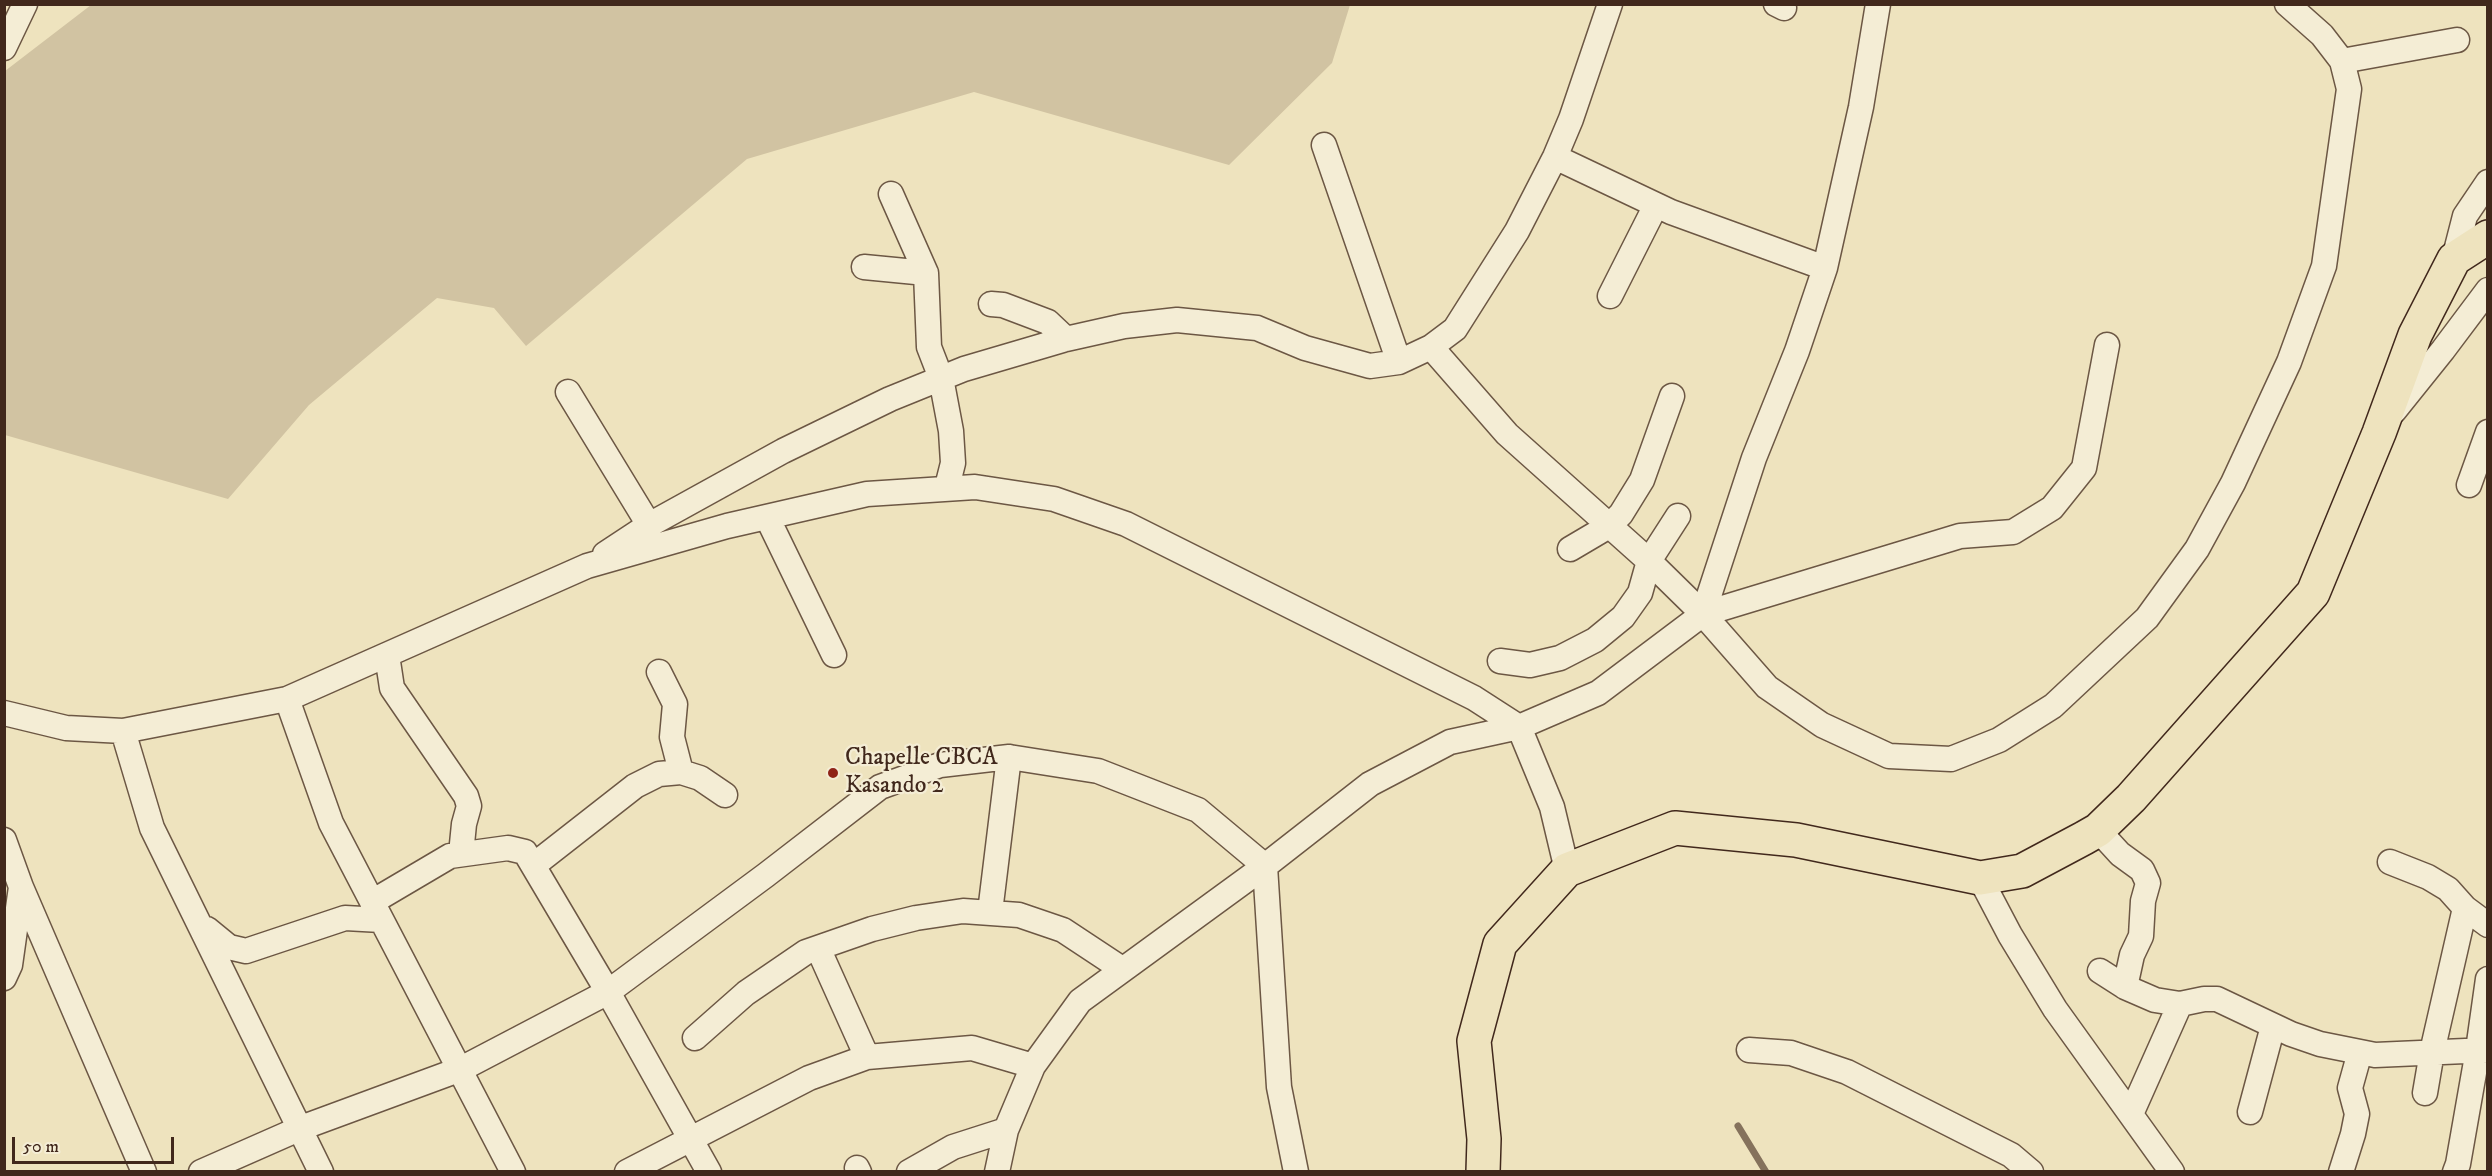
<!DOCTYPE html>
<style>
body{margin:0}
#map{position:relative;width:2492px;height:1176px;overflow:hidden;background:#eee3be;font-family:"IM FELL DW Pica",serif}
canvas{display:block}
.frame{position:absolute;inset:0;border:6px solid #41281c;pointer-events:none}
.scale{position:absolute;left:12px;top:1137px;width:162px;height:27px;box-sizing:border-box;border:3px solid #41281c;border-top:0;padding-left:8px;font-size:18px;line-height:21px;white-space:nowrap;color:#41281c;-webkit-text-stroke:4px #f4edd5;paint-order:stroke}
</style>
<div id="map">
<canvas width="2492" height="1176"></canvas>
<div class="frame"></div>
<div class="scale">50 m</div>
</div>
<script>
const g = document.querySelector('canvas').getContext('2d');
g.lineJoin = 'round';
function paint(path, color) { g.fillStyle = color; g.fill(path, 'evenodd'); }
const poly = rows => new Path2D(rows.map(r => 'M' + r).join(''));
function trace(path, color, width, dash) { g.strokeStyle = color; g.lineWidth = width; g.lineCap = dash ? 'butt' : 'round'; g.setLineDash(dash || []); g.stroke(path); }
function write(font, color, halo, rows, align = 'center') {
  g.font = font + ' "IM FELL DW Pica",serif'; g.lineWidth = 4.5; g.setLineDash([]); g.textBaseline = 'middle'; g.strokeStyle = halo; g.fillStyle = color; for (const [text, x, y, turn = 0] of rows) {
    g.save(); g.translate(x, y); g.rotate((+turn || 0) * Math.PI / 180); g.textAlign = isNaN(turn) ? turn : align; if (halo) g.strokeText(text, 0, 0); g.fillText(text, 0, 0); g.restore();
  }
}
const green = poly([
 [91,5,91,4,1350,5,1332,63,1229,165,974,92,747,159,526,346,494,308,437,298,309,405,228,499,5,435,5,71]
]);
const stream = poly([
 [1738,1126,1766,1172]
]);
const minor = poly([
 [1776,4,1784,8],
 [4,48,25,4],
 [2342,61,2457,40],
 [1324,145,1399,362],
 [1555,157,1671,212,1825,268],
 [891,194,926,273,929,347,941,378,951,431,953,463,947,487],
 [2454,259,2465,216,2488,182],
 [864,267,926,273],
 [1610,296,1656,205],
 [991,304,1003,305,1048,322,1066,339],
 [1431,347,1507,434,1649,561,1703,614,1767,687,1822,725,1889,756,1951,759,1999,740,2053,706,2147,618,2197,549,2233,483,2289,362,2324,266,2349,89,2342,61,2322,35,2287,4],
 [568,392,649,525],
 [2394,411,2443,350,2488,290],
 [2469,485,2488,432],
 [767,517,834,655],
 [1570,549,1609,526,1621,514,1642,480,1672,396],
 [605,554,649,525,783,451,890,399,964,369,1066,339,1124,326,1177,320,1257,328,1305,348,1370,366,1399,362,1431,347,1455,329,1517,231,1555,157,1571,119,1610,4],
 [1703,614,1754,458,1797,351,1825,268,1861,107,1878,4],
 [387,655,392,688,466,796,469,806,464,824,461,854],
 [1500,661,1530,665,1560,658,1595,640,1623,617,1640,593,1649,561,1678,516],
 [659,672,675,704,672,737,681,772],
 [287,699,331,823,513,1172],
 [4,713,66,728,123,731,287,699,587,566,727,526,867,494,975,487,1054,499,1126,524,1474,698,1519,727,1552,807,1567,870],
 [123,731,152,828,321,1172],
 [2098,830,2120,854,2142,870,2148,883,2143,901,2141,936,2132,955,2125,987],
 [4,840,21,887,144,1172],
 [2390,862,2428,877,2448,889,2465,908,2488,925],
 [534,865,635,786,659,774,681,772,700,778,725,795],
 [1980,878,2010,935,2055,1009,2172,1172],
 [372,902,450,856,508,848,525,852,608,992,709,1172],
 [990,912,1009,757],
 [207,929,229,947,246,951,345,918,381,920],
 [818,948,867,1057],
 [2100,971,2125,987,2155,1000,2180,1004,2204,999,2217,999,2291,1034,2320,1044,2375,1055,2488,1050],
 [4,978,10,965,21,887],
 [695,1038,746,993,806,952,872,929,916,918,963,911,1019,915,1063,930,1122,969],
 [1749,1050,1791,1053,1847,1072,2011,1155,2031,1172],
 [2425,1093,2432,1052,2465,908],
 [2250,1112,2273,1026],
 [2131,1114,2180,1004],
 [857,1168,859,1172],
 [201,1172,301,1128,461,1069,608,992,766,875,880,787,940,765,1009,757,1098,771,1198,810,1265,866,1279,1087,1296,1172],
 [627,1172,809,1078,867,1057,972,1048,1033,1066],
 [909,1172,953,1147,1006,1130],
 [997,1172,1006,1130,1033,1066,1080,1001,1265,866,1370,784,1450,742,1519,727,1598,693,1703,614,1960,536,2013,532,2052,508,2084,468,2107,345],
 [2341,1172,2353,1134,2357,1114,2350,1088,2360,1052],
 [2455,1172,2458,1164,2478,1050,2488,979]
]);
const trunk = poly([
 [1483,1172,1484,1139,1474,1041,1500,944,1567,870,1675,828,1796,840,1980,878,2022,871,2084,838,2098,830,2131,798,2313,593,2379,433,2415,335,2454,259,2488,237]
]);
const markers = [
 [833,773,6,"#8f2418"]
];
const poiNames = [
 ["Chapelle CBCA",845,759],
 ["Kasando 2",845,787]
];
paint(green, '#d1c3a2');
trace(stream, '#85725c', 7);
trace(minor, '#6c5744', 27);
trace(trunk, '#41281c', 36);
trace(minor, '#f4edd5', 24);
trace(trunk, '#eee3be', 33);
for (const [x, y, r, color] of markers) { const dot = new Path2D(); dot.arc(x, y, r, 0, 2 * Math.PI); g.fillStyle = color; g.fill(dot); trace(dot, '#f4edd5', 2); }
write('24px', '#41281c', '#f4edd5', poiNames, 'left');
</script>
